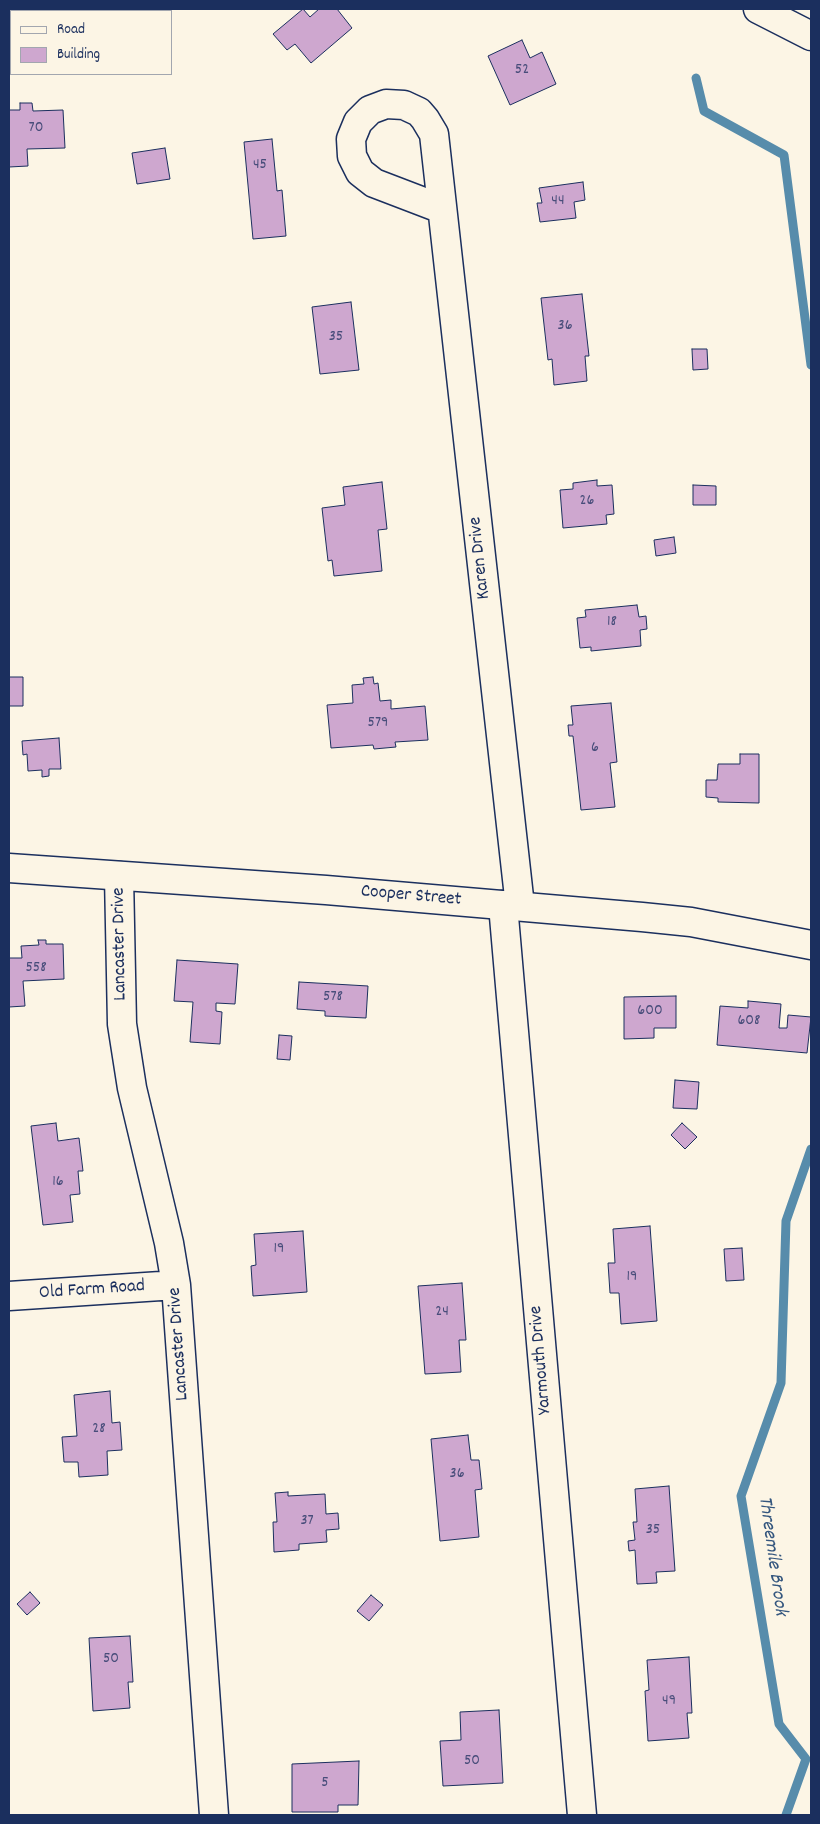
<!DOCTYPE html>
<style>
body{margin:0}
#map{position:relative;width:820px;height:1824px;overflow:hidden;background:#fcf5e5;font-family:Dekko,sans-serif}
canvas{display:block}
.frame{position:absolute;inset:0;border:10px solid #1b2f5e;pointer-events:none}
.legend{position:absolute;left:10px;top:10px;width:162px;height:65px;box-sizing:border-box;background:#fcf5e5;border:1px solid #a2a6af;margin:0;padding:6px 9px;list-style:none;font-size:15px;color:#1b2f5e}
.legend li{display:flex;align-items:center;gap:10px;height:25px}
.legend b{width:25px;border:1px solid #a2a6af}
</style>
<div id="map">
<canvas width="820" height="1824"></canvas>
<div class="frame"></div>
<ul class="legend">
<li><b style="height:6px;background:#fcf5e5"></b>Road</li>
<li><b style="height:14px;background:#cea7cf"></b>Building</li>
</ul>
</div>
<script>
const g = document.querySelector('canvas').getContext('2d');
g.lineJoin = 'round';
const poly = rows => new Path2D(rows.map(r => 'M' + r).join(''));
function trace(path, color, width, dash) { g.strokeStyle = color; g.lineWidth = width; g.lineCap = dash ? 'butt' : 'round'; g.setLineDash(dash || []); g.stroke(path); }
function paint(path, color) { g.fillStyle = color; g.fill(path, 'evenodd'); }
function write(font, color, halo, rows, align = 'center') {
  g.font = font + ' Dekko,sans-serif'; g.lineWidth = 4; g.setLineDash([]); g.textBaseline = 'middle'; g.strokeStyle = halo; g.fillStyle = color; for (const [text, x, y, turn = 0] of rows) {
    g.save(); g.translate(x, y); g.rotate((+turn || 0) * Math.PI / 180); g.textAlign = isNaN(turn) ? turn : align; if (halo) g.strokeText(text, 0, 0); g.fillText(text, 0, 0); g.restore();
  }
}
const stream = poly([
 [696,78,704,111,784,155,811,365],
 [786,1815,806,1759,779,1724,741,1496,781,1383,786,1221,811,1149]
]);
const building = poly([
 [303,9,310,17,319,9,337,9,352,28,311,63,295,44,287,50,273,34,303,9],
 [522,40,530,58,542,52,556,84,510,105,488,56,522,40],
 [20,103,32,103,33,111,63,110,65,148,27,149,28,166,9,167,9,110,20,110,20,103],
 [272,139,277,191,282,190,286,236,253,239,244,142,272,139],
 [165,148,170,179,137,184,132,153,165,148],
 [583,182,585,200,574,202,576,218,540,222,537,203,542,203,539,188,583,182],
 [582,294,589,356,585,356,587,381,554,385,552,359,548,360,541,298,582,294],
 [351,302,359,370,320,374,312,307,351,302],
 [692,349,707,349,708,369,693,370,692,349],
 [597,480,597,486,612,485,614,514,606,515,607,524,563,528,560,490,573,489,573,483,597,480],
 [382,482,387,529,378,530,382,571,334,576,332,560,328,561,322,508,345,505,343,487,382,482],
 [693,485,716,486,716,505,693,505,693,485],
 [674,537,676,553,656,556,654,540,674,537],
 [637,605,639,617,646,616,647,629,640,630,641,646,591,651,591,647,580,648,577,618,586,617,585,610,637,605],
 [9,677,23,677,23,706,9,706,9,677],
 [373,677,374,684,378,683,380,701,391,700,391,709,425,706,428,740,395,742,396,747,374,749,373,745,331,748,327,705,353,703,352,685,364,684,363,678,373,677],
 [611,703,617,762,610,763,615,807,581,810,573,736,569,736,568,725,573,725,571,706,611,703],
 [59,738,61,769,49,769,49,776,42,777,42,770,28,771,27,754,23,755,22,741,59,738],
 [740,754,759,754,759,803,718,802,718,798,706,797,706,780,717,780,718,764,740,764,740,754],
 [38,940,46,940,46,944,63,944,64,979,23,981,25,1006,9,1007,9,958,22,958,21,946,39,945,38,940],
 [177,960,238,964,235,1004,216,1003,216,1011,222,1012,220,1044,190,1042,193,1002,174,1001,177,960],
 [299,982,368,986,366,1018,325,1016,325,1011,297,1009,299,982],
 [676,996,676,1028,654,1028,654,1038,624,1039,624,997,676,996],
 [748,1001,781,1004,779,1028,787,1028,788,1015,811,1017,807,1053,717,1045,720,1006,748,1008,748,1001],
 [279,1035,292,1036,290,1060,277,1059,279,1035],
 [675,1080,699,1082,697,1109,673,1108,675,1080],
 [56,1123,58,1141,79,1138,83,1171,78,1171,80,1194,70,1195,73,1222,43,1225,31,1126,56,1123],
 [682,1123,697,1137,685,1149,671,1135,682,1123],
 [650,1226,657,1321,621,1324,619,1293,610,1293,608,1263,615,1263,613,1229,650,1226],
 [303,1231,307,1292,253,1296,251,1266,256,1265,254,1234,303,1231],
 [742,1248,744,1280,726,1281,724,1249,742,1248],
 [462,1283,466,1340,459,1340,461,1372,425,1374,418,1286,462,1283],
 [110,1391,112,1423,120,1422,122,1450,107,1451,108,1475,79,1477,78,1462,64,1462,62,1437,77,1436,74,1395,110,1391],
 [468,1435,471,1460,479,1460,482,1489,475,1490,479,1537,440,1541,431,1439,468,1435],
 [669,1486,675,1571,656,1572,657,1583,637,1584,635,1550,629,1551,628,1541,635,1540,633,1522,637,1522,635,1489,669,1486],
 [288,1492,288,1496,325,1494,326,1514,338,1513,339,1529,326,1530,327,1542,299,1544,299,1550,274,1552,273,1522,277,1522,275,1493,288,1492],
 [30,1592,40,1603,27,1615,17,1604,30,1592],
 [371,1595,383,1605,369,1621,357,1611,371,1595],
 [130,1636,133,1682,128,1682,130,1708,93,1711,89,1638,130,1636],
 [689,1657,692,1713,687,1713,689,1738,648,1741,645,1691,649,1690,647,1660,689,1657],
 [499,1710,503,1783,443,1786,440,1741,461,1740,460,1712,499,1710],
 [359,1761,358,1805,338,1805,338,1812,292,1812,292,1764,359,1761]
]);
const minor = poly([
 [442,209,374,183,360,172,352,156,351,139,358,122,370,110,386,104,404,105,419,112,425,119,434,134,435,143,520,906],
 [119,876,122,1024,132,1088,169,1243,176,1285,214,1815],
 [503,905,582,1815],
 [9,1296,176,1285]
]);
const tertiary = poly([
 [9,868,326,890,642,917,691,922,811,945]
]);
const motorway = poly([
 [758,9,811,36]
]);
const numberNames = [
 ["52",522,71],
 ["70",36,129],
 ["45",260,166],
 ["44",558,202],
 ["36",565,327],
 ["35",336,338],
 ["26",587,502],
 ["18",612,623],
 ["579",378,724],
 ["6",595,749],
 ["558",36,969],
 ["578",333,998],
 ["600",650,1012],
 ["608",749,1022],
 ["16",58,1183],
 ["19",279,1250],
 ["19",632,1278],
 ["24",442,1313],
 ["28",99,1430],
 ["36",457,1475],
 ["37",307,1522],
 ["35",653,1531],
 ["50",111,1660],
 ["49",669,1702],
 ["50",472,1762],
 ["5",325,1784]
];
const streetNames = [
 ["Karen Drive",481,558,-96],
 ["Cooper Street",411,897,5],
 ["Lancaster Drive",121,944,-91],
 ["Old Farm Road",92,1291,-4],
 ["Lancaster Drive",180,1344,-94],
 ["Yarmouth Drive",542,1360,-95]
];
const waterNames = [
 ["Threemile Brook",771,1556,82]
];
trace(stream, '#578cab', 9);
paint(building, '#cea7cf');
trace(building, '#1b2f5e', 1);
trace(minor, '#1b2f5e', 31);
trace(tertiary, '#1b2f5e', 31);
trace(motorway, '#1b2f5e', 31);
trace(minor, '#fcf5e5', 28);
trace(tertiary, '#fcf5e5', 28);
trace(motorway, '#fcf5e5', 28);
write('16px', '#484d7a', null, numberNames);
write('19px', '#1b2f5e', '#fcf5e5', streetNames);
write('italic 20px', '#34567e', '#fcf5e5', waterNames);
</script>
